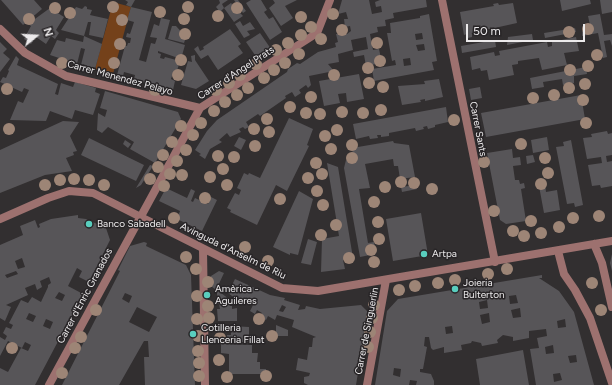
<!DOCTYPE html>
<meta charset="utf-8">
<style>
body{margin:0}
#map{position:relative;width:612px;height:385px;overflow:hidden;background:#322f30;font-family:Figtree,sans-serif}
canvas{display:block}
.north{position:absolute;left:16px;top:16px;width:40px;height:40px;-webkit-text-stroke:3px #282527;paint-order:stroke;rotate:72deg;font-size:11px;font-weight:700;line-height:16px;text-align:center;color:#eceaeb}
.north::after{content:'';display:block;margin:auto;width:14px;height:18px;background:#eceaeb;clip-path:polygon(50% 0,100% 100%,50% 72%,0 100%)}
.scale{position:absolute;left:466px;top:24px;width:119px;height:18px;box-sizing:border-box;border:2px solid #eceaeb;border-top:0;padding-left:5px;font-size:12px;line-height:14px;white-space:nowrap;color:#eceaeb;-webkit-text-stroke:3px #282527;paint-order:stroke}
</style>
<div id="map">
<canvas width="612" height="385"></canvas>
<div class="north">N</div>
<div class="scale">50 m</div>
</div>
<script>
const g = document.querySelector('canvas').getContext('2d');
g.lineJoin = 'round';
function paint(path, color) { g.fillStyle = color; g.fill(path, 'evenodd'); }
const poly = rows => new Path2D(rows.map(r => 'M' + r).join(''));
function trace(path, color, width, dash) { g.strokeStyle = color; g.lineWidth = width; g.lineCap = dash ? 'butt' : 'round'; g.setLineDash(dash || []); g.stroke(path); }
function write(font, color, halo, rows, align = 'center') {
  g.font = font + ' Figtree,sans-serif'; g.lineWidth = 3; g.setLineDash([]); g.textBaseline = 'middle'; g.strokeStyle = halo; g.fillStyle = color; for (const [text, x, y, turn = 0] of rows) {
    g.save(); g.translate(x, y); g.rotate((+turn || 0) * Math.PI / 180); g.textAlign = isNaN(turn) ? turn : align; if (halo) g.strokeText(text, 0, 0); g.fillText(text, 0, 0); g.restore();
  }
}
const green = poly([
 [113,2,131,7,113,74,95,69]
]);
const building = poly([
 [1,0,34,0,42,9,23,25],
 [125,0,135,0,131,7,126,5,128,2],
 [219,0,228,0,222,4,224,8,220,12,216,7,220,3],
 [234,0,238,0,246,11,243,13],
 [251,0,261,0,267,10,264,12,269,19,273,17,282,32,270,40,246,3],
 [273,0,297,0,285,6,293,18,281,26,269,8,275,3],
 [342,0,369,0,372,14,382,12,381,6,376,7,375,2,380,0,426,0,427,7,393,13,394,18,385,20,386,26,377,27,378,32,370,34,373,50,379,49,382,63,366,66,364,55,354,57,353,52,368,49,366,37,351,40,353,50,338,54,339,62,328,64,334,71,309,76,311,85,308,88,306,85,299,90,301,93,295,97,292,92,285,96,286,98,260,116,258,114,246,122,249,127,245,129,243,127,239,129,241,132,230,137,227,133,219,140,222,142,210,149,205,159,199,155,201,154,195,150,207,131,217,120,287,72,288,69,297,63,300,64,318,52,336,47,335,43,338,42,336,34,347,34,351,31,350,26,345,27,344,19,348,19,346,12,338,14],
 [560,0,590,0,591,4,562,11],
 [600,0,612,0,612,12,602,14],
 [231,3,243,16,234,22,224,8],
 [498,3,499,5,513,3,517,23,472,33,472,37,468,38,467,34,464,35,460,12,494,6,493,4],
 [85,6,87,7,87,9,92,10,90,15,108,19,103,38,89,35,91,22,88,22,84,36,61,30,76,7,82,9],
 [131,7,152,12,139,60,146,62,151,43,155,44,157,38,150,37,154,24,159,26,161,18,170,20,165,39,185,45,181,59,158,51,158,53,161,54,160,58,164,59,165,57,180,61,176,74,173,73,171,79,175,81,173,90,134,80,135,75,124,72,123,76,117,75,125,46,127,46,128,43,130,43,131,38,126,37,127,33,130,34,134,22,127,20],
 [50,8,64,17,56,30,59,33,55,39,51,36,46,44,36,37,31,44,24,39,31,26,28,24],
 [429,14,437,61,432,62,434,70,374,81,372,69,396,65,395,60,392,61,387,33,391,33,390,23,420,18,420,16],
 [422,33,423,39,416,40,415,34],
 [424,44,425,50,418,51,416,45],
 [410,58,411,65,404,66,403,59],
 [600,14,604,35,612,34,612,46,610,40,604,41,607,57,603,58,598,33,582,36,582,31,591,30,588,16],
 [240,21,243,26,250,22,255,29,247,31,250,35,244,38,235,24],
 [172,26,176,26,186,37,184,43,168,39],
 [575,28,576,32,545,38,544,33],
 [230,29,241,44,238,46,243,53,218,70,208,55,201,59,194,49,198,46,200,51,204,49,203,47],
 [260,33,271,49,257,58,246,42],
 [532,34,533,40,507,45,508,37],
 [84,36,102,44,95,69,81,65,85,49,81,48,77,64,50,55,57,40,65,42,66,38,83,42],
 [576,37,579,51,564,53,567,65,542,70,539,58,518,61,518,64,512,65,514,75,489,80,487,70,481,71,480,68,472,70,470,57,494,52,495,56,500,55,499,51,547,42,548,47,552,46,552,42],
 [495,40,496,47,462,53,461,46],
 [0,42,7,49,3,53,10,59,0,72],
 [195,55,195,60,209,81,196,89,181,85,188,61,192,62,191,56],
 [16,56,19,59,17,65,58,84,55,94,58,95,61,83,73,87,75,82,96,88,95,92,100,94,93,115,75,110,72,119,50,111,46,121,10,120,18,101,23,103,29,90,24,88,22,92,0,82,3,77,6,78,9,71,8,70],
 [586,67,587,74,574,76,574,83,563,85,562,79,543,82,544,87,532,89,530,78],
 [359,74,364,99,347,102,346,93,338,94,340,103,324,106,319,81],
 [439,79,443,97,425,101,425,99,420,100,421,102,402,105,398,86,425,84,424,81],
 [480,87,482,98,471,100,469,89],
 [105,91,178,112,181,119,155,163,130,149,134,142,108,127,102,133,97,130,98,113,105,117,107,110,100,108],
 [581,95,585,119,486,137,481,113],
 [446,107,448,122,435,125,435,127,428,129,427,126,423,127,424,129,416,131,415,128,389,133,389,136,381,137,381,135,377,135,378,138,370,139,369,136,356,139,353,124],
 [289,118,313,129,307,145,309,146,287,191,276,185,257,225,230,212,231,210,227,208,235,193,239,195,241,190,237,188,244,173,248,175,249,173,260,178],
 [63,121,79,122,70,136,77,151,73,152,74,155,66,158,72,171,45,175,0,193,0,150],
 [607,131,608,134,612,133,612,155,606,156,607,162,612,161,612,186,601,188,600,185,592,186,588,165,602,163,601,157,587,159,583,138,592,137,591,134],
 [239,137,246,140,241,150,234,146],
 [547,137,549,150,533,153,531,140],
 [89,138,144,165,136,181,81,155],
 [125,140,131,144,128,148,123,144],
 [571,140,583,205,575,207,574,203,567,204,556,147,564,146,563,142],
 [393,141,394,143,409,145,415,177,400,179,398,166,394,166,393,159,365,164,370,188,359,189,368,243,374,242,375,247,369,248,370,255,360,257,344,168,346,160,354,163,352,148],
 [512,149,513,158,520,157,521,165,513,166,515,180,519,180,520,184,524,183,525,188,521,189,526,221,506,224,500,220,487,153],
 [533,155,535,162,527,164,526,156],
 [327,163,338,167,353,258,343,260,345,269,321,272,322,239,339,236],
 [150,165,153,166,141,185,136,188],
 [545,184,546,192,557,190,560,210,544,213,539,186],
 [416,185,417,189,402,192,401,187],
 [166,188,187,198,191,189,195,191,191,201,193,202,195,198,208,204,211,197,217,200,202,231,177,219,180,211,159,201],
 [299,191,313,199,298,255,290,253,290,255,273,247],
 [421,213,428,255,393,261,386,219],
 [78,215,78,218,86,219,106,228,110,240,89,282,79,277,82,271,77,268,68,286,83,294,35,385,0,385,0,368,8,372,21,348,28,351,31,345,25,342,22,348,8,341,0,356,0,337,5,340,7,336,3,333,6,327,11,329,13,325,9,323,21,300,28,303,32,297,41,302,48,287,48,285,51,283,49,277,40,281,42,287,37,290,35,284,25,288,28,295,6,305,11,307,5,321,0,318,0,245,23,235,20,226,35,220,38,228,40,227,39,224,51,219],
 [22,258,25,267,18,269,15,261],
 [16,271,18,274,7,278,5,275],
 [59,292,65,295,62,301,55,298],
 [29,313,36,316,33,322,26,319],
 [46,319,53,322,50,329,43,326],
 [308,239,317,242,311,265,301,263],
 [144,242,147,243,146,246,186,265,191,275,195,385,145,385,144,357,149,357,148,341,144,341,119,385,62,385,120,271,118,270,130,246],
 [125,293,132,296,129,303,122,299],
 [137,307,157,317,149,332,129,322],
 [612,254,612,271,610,263],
 [219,271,224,273,216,290,211,286,211,276],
 [542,275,542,278,539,278,559,291,574,312,594,385,536,385,530,349,539,348,537,338,547,336,546,329,529,331,529,338,513,341,513,337,503,335,497,340,498,343,482,346,481,343,472,341,471,343,461,345,462,350,444,353,444,347,433,350,431,348,429,337,425,337,424,346,427,347,423,369,420,369,420,372,431,374,434,381,434,385,416,385,417,381,410,380,409,385,375,385,387,311,398,299],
 [516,295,518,303,510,304,509,296],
 [487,300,488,308,480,309,479,302],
 [520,308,521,317,513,318,511,310],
 [489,313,490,322,482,324,480,315],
 [565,319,566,327,558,328,557,321],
 [452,326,453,333,446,334,445,327],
 [553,345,554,353,546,354,545,347],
 [576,355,577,362,570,363,568,356],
 [394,368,401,369,400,377,393,375],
 [560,373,562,380,554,382,553,374],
 [235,279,270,295,285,298,284,300,300,305,298,310,305,309,306,306,320,309,361,305,368,312,356,385,308,385,304,383,304,377,309,376,310,373,296,370,298,358,307,360,309,347,312,347,313,338,316,337,292,327,294,320,277,315,275,320,268,316,266,320,260,317,262,313,257,310,255,314,250,311,253,305,236,299,228,293],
 [282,305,286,307,283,312,279,311],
 [217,290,229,299,230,306,232,306,232,309,237,308,237,321,218,321,217,309,220,309,219,304,217,304],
 [276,325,288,330,288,336,276,336],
 [231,326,249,327,249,342,227,342,227,335,231,335],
 [221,344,252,345,252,353,258,353,257,362,260,362,260,369,266,369,266,374,229,374,229,354,221,353],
 [523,350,529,385,480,385,476,359]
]);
const street = poly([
 [442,0,495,262],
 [0,29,25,53,66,76,200,108],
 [0,219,48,198,69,191,93,193,282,288,318,291,612,241],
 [594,244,602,263,612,307],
 [203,249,205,385],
 [558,251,564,274,575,290,590,318,612,383],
 [49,385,200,108,317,33,330,0],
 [367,385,386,280]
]);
const trees = [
 [113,7],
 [188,7],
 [55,8],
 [237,8],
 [160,12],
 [70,13],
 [333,14],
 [218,16],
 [301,17],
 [29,19],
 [184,19],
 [122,20],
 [311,27],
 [588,29],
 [342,30],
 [569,32],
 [185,34],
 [301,35],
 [321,39],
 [288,43],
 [377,43],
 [120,44],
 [276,50],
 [299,54],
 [597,55],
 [181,60],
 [380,61],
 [62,63],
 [114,63],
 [285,63],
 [256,64],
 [588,66],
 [368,68],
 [274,70],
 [570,70],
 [178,75],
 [240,75],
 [334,75],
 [264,78],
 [229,83],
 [369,83],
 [585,84],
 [383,87],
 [248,88],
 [569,88],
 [7,89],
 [155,90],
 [216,90],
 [237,95],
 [554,95],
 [311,97],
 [533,98],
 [583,100],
 [225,102],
 [290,107],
 [381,110],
 [214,111],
 [342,112],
 [306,113],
 [363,113],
 [320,114],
 [267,119],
 [454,120],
 [201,123],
 [586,123],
 [181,126],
 [9,129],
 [254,129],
 [337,130],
 [269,132],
 [193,135],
 [325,136],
 [172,142],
 [521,144],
 [352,145],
 [255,146],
 [331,149],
 [186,150],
 [163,155],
 [218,156],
 [234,157],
 [352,158],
 [545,158],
 [177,161],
 [484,162],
 [316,163],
 [158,167],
 [223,169],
 [548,173],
 [170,174],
 [322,174],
 [182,175],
 [210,177],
 [308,178],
 [74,179],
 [150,179],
 [60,180],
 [89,180],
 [401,182],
 [414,183],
 [541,184],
 [45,185],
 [104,185],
 [227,185],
 [164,186],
 [385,187],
 [432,189],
 [317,191],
 [205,198],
 [280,199],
 [374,202],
 [323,205],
 [494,211],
 [599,216],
 [174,218],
 [573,218],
 [531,221],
 [378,222],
 [336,225],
 [559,227],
 [513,231],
 [541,233],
 [321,235],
 [524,236],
 [379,239],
 [245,247],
 [371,250],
 [186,257],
 [349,258],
 [268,261],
 [374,262],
 [196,269],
 [507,269],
 [488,274],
 [455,280],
 [208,282],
 [438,283],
 [592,283],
 [415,286],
 [399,290],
 [197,296],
 [374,305],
 [208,306],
 [96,310],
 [601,310],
 [209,318],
 [372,318],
 [197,319],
 [259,319],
 [370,332],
 [198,336],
 [272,336],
 [81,337],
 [220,338],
 [368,347],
 [12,348],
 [75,348],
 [198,351],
 [219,360],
 [199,363],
 [62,373],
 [199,376],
 [266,376],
 [227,377]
];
const markers = [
 [89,224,4,"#59cebe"],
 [424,254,4,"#59cebe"],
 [455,289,4,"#59cebe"],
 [207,295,4,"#59cebe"],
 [193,334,4,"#59cebe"]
];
const streetNames = [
 ["Carrer d'Angel Prats",236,73,-33],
 ["Carrer Menendez Pelayo",120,78,15],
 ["Carrer Sants",478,129,79],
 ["Avinguda d'Anselm de Riu",233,251,26],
 ["Carrer d'Enric Granados",85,296,-62],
 ["Carrer de Singuerlin",367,331,-79]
];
const poiNames = [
 ["Banco Sabadell",97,224],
 ["Artpa",432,254],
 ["Joieria",463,283],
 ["Bulterton",463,295],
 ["Amèrica -",215,289],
 ["Aguileres",215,301],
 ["Cotilleria",201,328],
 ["Llenceria Fillat",201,340]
];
paint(green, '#74411a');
paint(building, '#575558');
trace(street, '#9d716f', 8);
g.fillStyle = '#9d8576';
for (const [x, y] of trees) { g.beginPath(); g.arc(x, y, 6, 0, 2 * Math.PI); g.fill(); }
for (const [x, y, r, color] of markers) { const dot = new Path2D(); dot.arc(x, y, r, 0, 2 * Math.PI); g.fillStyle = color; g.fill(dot); trace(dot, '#282527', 1.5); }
write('10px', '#eceaeb', '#282527', streetNames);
write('10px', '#eceaeb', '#282527', poiNames, 'left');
</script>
